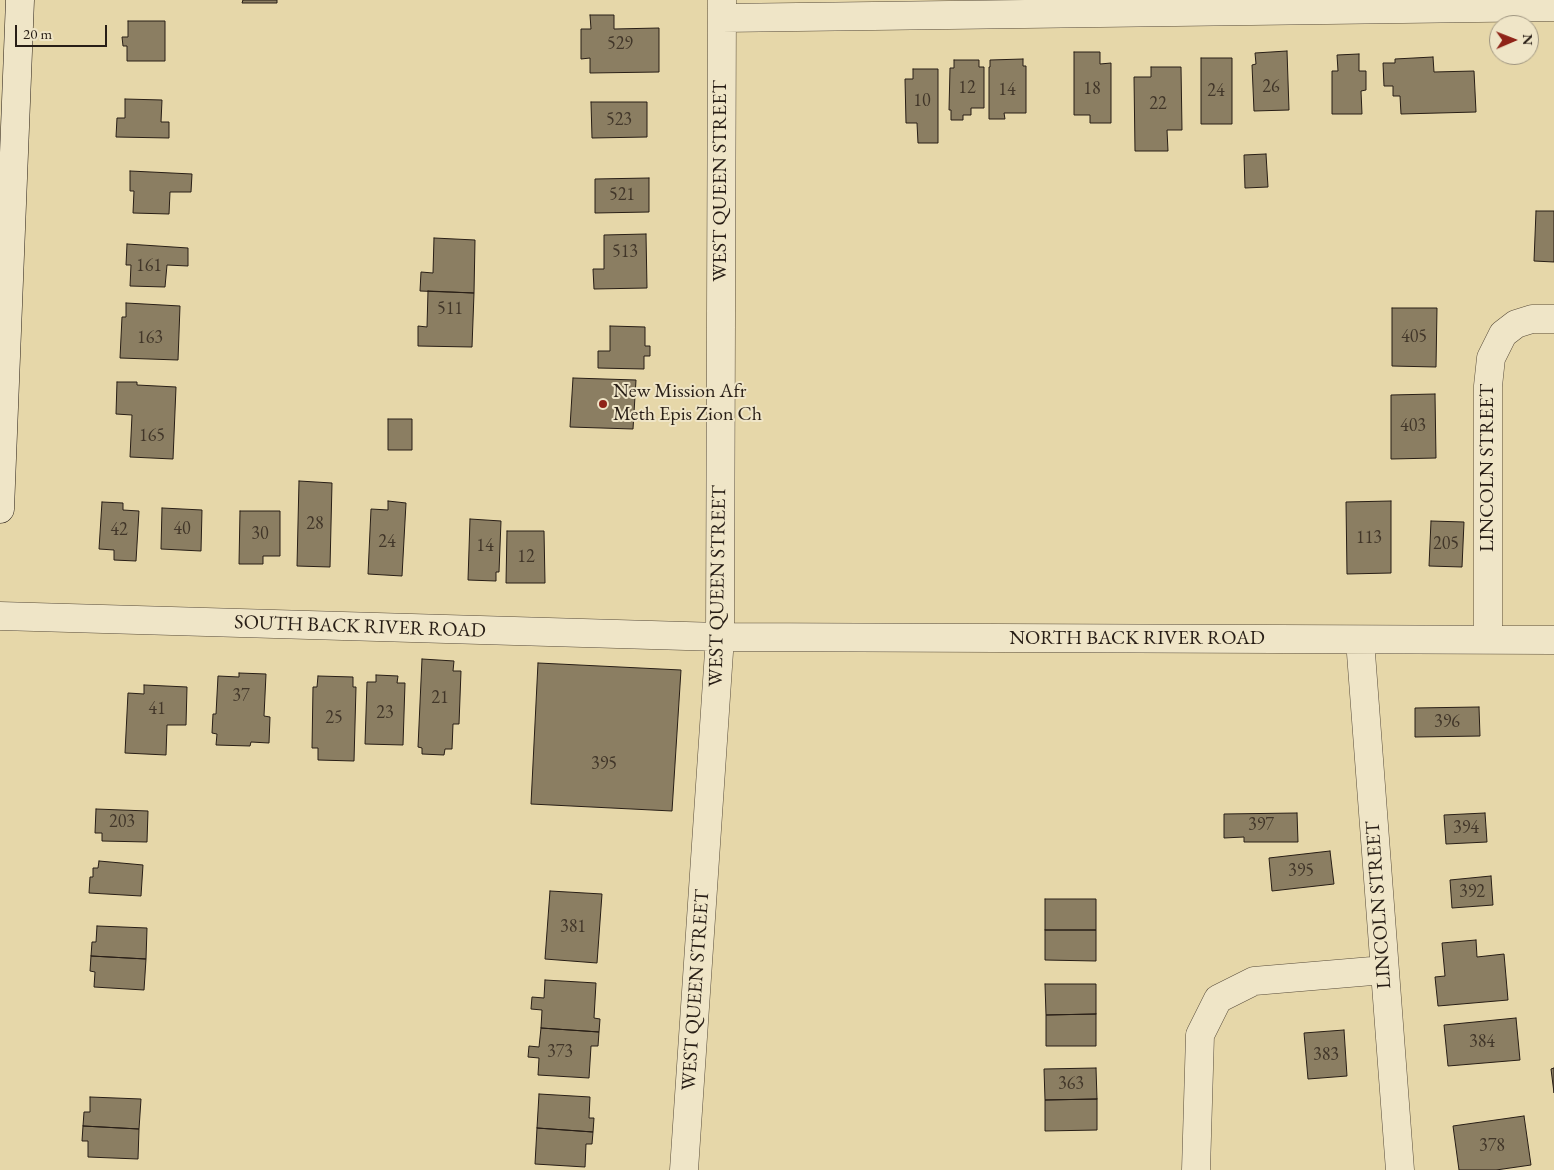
<!DOCTYPE html>
<style>
body{margin:0}
#map{position:relative;width:1554px;height:1170px;overflow:hidden;background:#e6d7a9;font-family:"EB Garamond",serif}
canvas{display:block}
.north{position:absolute;left:1489px;top:15px;width:50px;height:50px;box-sizing:border-box;background:#efe5c7;border:1px solid #9f9580;border-radius:50%;rotate:89deg;font-size:14px;font-weight:700;line-height:20px;text-align:center;color:#281e16}
.north::after{content:'';display:block;margin:auto;width:18px;height:22px;background:#8f2418;clip-path:polygon(50% 0,100% 100%,50% 72%,0 100%)}
.scale{position:absolute;left:15px;top:25px;width:92px;height:22px;box-sizing:border-box;border:2px solid #281e16;border-top:0;padding-left:6px;font-size:15px;line-height:18px;white-space:nowrap;color:#281e16;-webkit-text-stroke:4px #efe5c7;paint-order:stroke}
</style>
<div id="map">
<canvas width="1554" height="1170"></canvas>
<div class="north">N</div>
<div class="scale">20 m</div>
</div>
<script>
const g = document.querySelector('canvas').getContext('2d');
g.lineJoin = 'round';
function paint(path, color) { g.fillStyle = color; g.fill(path, 'evenodd'); }
const poly = rows => new Path2D(rows.map(r => 'M' + r).join(''));
function trace(path, color, width, dash) { g.strokeStyle = color; g.lineWidth = width; g.lineCap = dash ? 'butt' : 'round'; g.setLineDash(dash || []); g.stroke(path); }
function write(font, color, halo, rows, align = 'center') {
  g.font = font + ' "EB Garamond",serif'; g.lineWidth = 4; g.setLineDash([]); g.textBaseline = 'middle'; g.strokeStyle = halo; g.fillStyle = color; for (const [text, x, y, turn = 0] of rows) {
    g.save(); g.translate(x, y); g.rotate((+turn || 0) * Math.PI / 180); g.textAlign = isNaN(turn) ? turn : align; if (halo) g.strokeText(text, 0, 0); g.fillText(text, 0, 0); g.restore();
  }
}
const building = poly([
 [243,0,277,0,277,3,242,3,243,0],
 [590,15,614,15,614,29,659,28,659,72,590,73,590,58,581,59,581,29,591,29,590,15],
 [128,21,165,21,165,61,127,61,127,46,123,46,122,37,128,37,128,21],
 [1287,51,1289,110,1254,111,1252,65,1256,64,1255,53,1287,51],
 [1074,52,1100,52,1100,64,1111,63,1111,123,1090,123,1090,115,1074,115,1074,52],
 [1359,54,1359,71,1366,71,1366,90,1361,91,1362,114,1332,114,1332,71,1338,71,1337,55,1359,54],
 [1433,57,1434,72,1474,71,1476,112,1401,114,1400,96,1393,96,1393,86,1384,86,1383,63,1395,63,1395,59,1433,57],
 [1201,58,1232,58,1232,124,1201,124,1201,58],
 [1023,59,1023,66,1026,66,1026,113,1004,113,1005,119,989,119,989,67,990,67,990,60,1023,59],
 [954,60,979,60,979,67,984,67,984,108,971,108,971,115,963,115,963,120,951,120,951,110,949,110,950,68,954,68,954,60],
 [1151,67,1181,67,1182,130,1167,130,1168,151,1135,151,1134,77,1151,77,1151,67],
 [913,69,938,69,938,143,918,143,917,123,906,123,905,79,913,79,913,69],
 [125,99,162,100,161,122,169,122,169,138,116,137,117,118,125,118,125,99],
 [591,102,647,102,647,137,592,138,591,102],
 [1266,154,1268,187,1245,188,1244,155,1266,154],
 [130,171,192,174,191,192,170,192,169,214,133,213,134,191,130,191,130,171],
 [649,178,649,212,595,213,595,179,649,178],
 [1536,211,1554,211,1554,262,1534,261,1536,211],
 [646,234,647,288,594,289,593,269,604,269,604,235,646,234],
 [434,238,475,240,474,293,420,291,421,272,433,273,434,238],
 [127,244,188,248,188,266,167,265,165,287,130,286,131,265,126,265,127,244],
 [428,291,474,293,472,347,418,346,418,326,427,327,428,291],
 [126,303,180,306,178,360,120,358,122,317,126,317,126,303],
 [1392,308,1437,308,1436,367,1392,366,1392,308],
 [610,326,645,327,645,346,650,346,650,356,644,356,644,369,598,368,598,351,610,351,610,326],
 [573,378,636,380,633,429,570,427,573,378],
 [117,382,137,382,137,385,176,387,173,459,130,457,132,415,116,414,117,382],
 [1435,394,1436,458,1391,459,1391,395,1435,394],
 [388,419,412,419,412,450,388,450,388,419],
 [299,481,332,483,330,567,297,566,299,481],
 [388,501,406,503,402,576,368,574,371,509,388,510,388,501],
 [1391,501,1391,573,1347,574,1346,502,1391,501],
 [102,502,123,503,123,510,139,511,136,561,114,560,114,550,99,549,102,502],
 [162,508,202,510,201,551,161,549,162,508],
 [240,511,280,511,280,556,263,556,263,564,239,564,240,511],
 [470,519,501,521,499,572,496,572,496,581,468,580,470,519],
 [1431,521,1464,522,1462,567,1429,566,1431,521],
 [507,531,544,531,545,583,506,583,507,531],
 [422,659,454,661,453,671,461,671,459,724,453,724,452,749,445,749,444,755,422,754,422,748,418,747,422,659],
 [538,663,681,670,672,811,531,804,538,663],
 [239,673,266,674,264,716,270,717,269,743,251,742,250,746,216,745,217,734,212,733,213,714,216,714,218,676,239,677,239,673],
 [376,675,398,676,397,683,405,683,403,745,365,744,367,682,376,682,376,675],
 [318,676,353,677,353,687,356,687,354,761,318,760,318,748,312,748,313,687,317,687,318,676],
 [144,685,187,687,186,725,167,725,166,755,125,753,128,693,144,694,144,685],
 [1479,707,1480,736,1415,737,1415,708,1479,707],
 [96,809,148,811,147,842,102,841,102,833,95,833,96,809],
 [1297,813,1298,842,1244,842,1244,837,1224,838,1224,814,1297,813],
 [1485,813,1487,842,1446,844,1444,815,1485,813],
 [1330,851,1334,884,1272,891,1269,858,1330,851],
 [99,861,143,865,141,896,89,893,90,877,93,877,93,868,98,868,99,861],
 [1491,876,1493,905,1452,908,1450,880,1491,876],
 [550,891,602,894,597,963,545,959,550,891],
 [1045,899,1096,899,1096,930,1045,930,1045,899],
 [97,926,147,928,146,959,91,956,92,942,96,942,97,926],
 [1045,930,1096,930,1096,961,1045,960,1045,930],
 [1476,940,1477,957,1504,954,1508,1000,1438,1006,1435,977,1445,976,1442,943,1476,940],
 [91,956,146,959,144,990,94,987,95,972,90,971,91,956],
 [545,980,596,983,594,1018,600,1019,599,1032,541,1028,542,1010,531,1009,532,997,544,998,545,980],
 [1045,984,1096,984,1096,1014,1046,1015,1045,984],
 [1096,1014,1096,1046,1046,1046,1046,1015,1096,1014],
 [1516,1018,1520,1060,1448,1066,1444,1025,1516,1018],
 [541,1028,599,1032,598,1046,591,1046,589,1078,538,1075,539,1058,528,1057,529,1046,539,1047,541,1028],
 [1344,1030,1347,1076,1308,1079,1304,1033,1344,1030],
 [1096,1068,1097,1099,1045,1100,1044,1069,1096,1068],
 [1554,1068,1554,1093,1551,1069,1554,1068],
 [539,1094,590,1097,589,1118,594,1118,593,1132,537,1128,539,1094],
 [90,1097,141,1099,139,1129,83,1126,84,1112,90,1112,90,1097],
 [1097,1099,1097,1130,1045,1131,1045,1100,1097,1099],
 [1524,1116,1531,1165,1496,1170,1459,1170,1453,1126,1524,1116],
 [83,1126,139,1129,138,1159,88,1157,88,1141,82,1141,83,1126],
 [537,1128,593,1132,592,1144,586,1144,585,1167,535,1164,537,1128]
]);
const street = poly([
 [722,18,1554,7],
 [0,616,720,637,1554,640],
 [1488,639,1488,386,1491,358,1503,334,1516,324,1532,319,1554,319],
 [1360,640,1400,1170],
 [684,1170,720,637,722,0],
 [1196,1170,1200,1035,1218,999,1254,981,1384,970]
]);
const secondary = poly([
 [0,509,20,0]
]);
const markers = [
 [603,404,5,"#8f2418"]
];
const numberNames = [
 ["529",620,44],
 ["26",1271,87],
 ["12",967,88],
 ["18",1092,89],
 ["14",1007,90],
 ["24",1216,91],
 ["10",922,101],
 ["22",1158,104],
 ["523",619,120],
 ["521",622,195],
 ["513",625,252],
 ["161",149,266],
 ["511",450,309],
 ["405",1414,337],
 ["163",150,338],
 ["403",1413,426],
 ["165",152,436],
 ["28",315,524],
 ["40",182,529],
 ["42",119,530],
 ["30",260,534],
 ["113",1369,538],
 ["24",387,542],
 ["205",1446,544],
 ["14",485,546],
 ["12",526,557],
 ["37",241,696],
 ["21",440,698],
 ["41",157,709],
 ["23",385,713],
 ["25",334,718],
 ["396",1447,722],
 ["395",604,764],
 ["203",122,822],
 ["397",1261,825],
 ["394",1466,828],
 ["395",1301,871],
 ["392",1472,892],
 ["381",573,927],
 ["384",1482,1042],
 ["373",560,1052],
 ["383",1326,1055],
 ["363",1071,1084],
 ["378",1492,1146]
];
const streetNames = [
 ["WEST QUEEN STREET",721,181,-90],
 ["LINCOLN STREET",1488,468,-90],
 ["WEST QUEEN STREET",718,586,-89],
 ["SOUTH BACK RIVER ROAD",360,627,2],
 ["NORTH BACK RIVER ROAD",1137,639],
 ["LINCOLN STREET",1379,905,-94],
 ["WEST QUEEN STREET",696,990,-86]
];
const poiNames = [
 ["New Mission Afr",613,392],
 ["Meth Epis Zion Ch",613,415]
];
paint(building, '#8b7e62');
trace(building, '#281e16', 1);
trace(street, '#584c3b', 29);
trace(secondary, '#281e16', 29);
trace(street, '#efe5c7', 28);
trace(secondary, '#efe5c7', 28);
for (const [x, y, r, color] of markers) { const dot = new Path2D(); dot.arc(x, y, r, 0, 2 * Math.PI); g.fillStyle = color; g.fill(dot); trace(dot, '#efe5c7', 2); }
write('18px', '#413629', null, numberNames);
write('20px', '#281e16', '#efe5c7', streetNames);
write('20px', '#281e16', '#efe5c7', poiNames, 'left');
</script>
